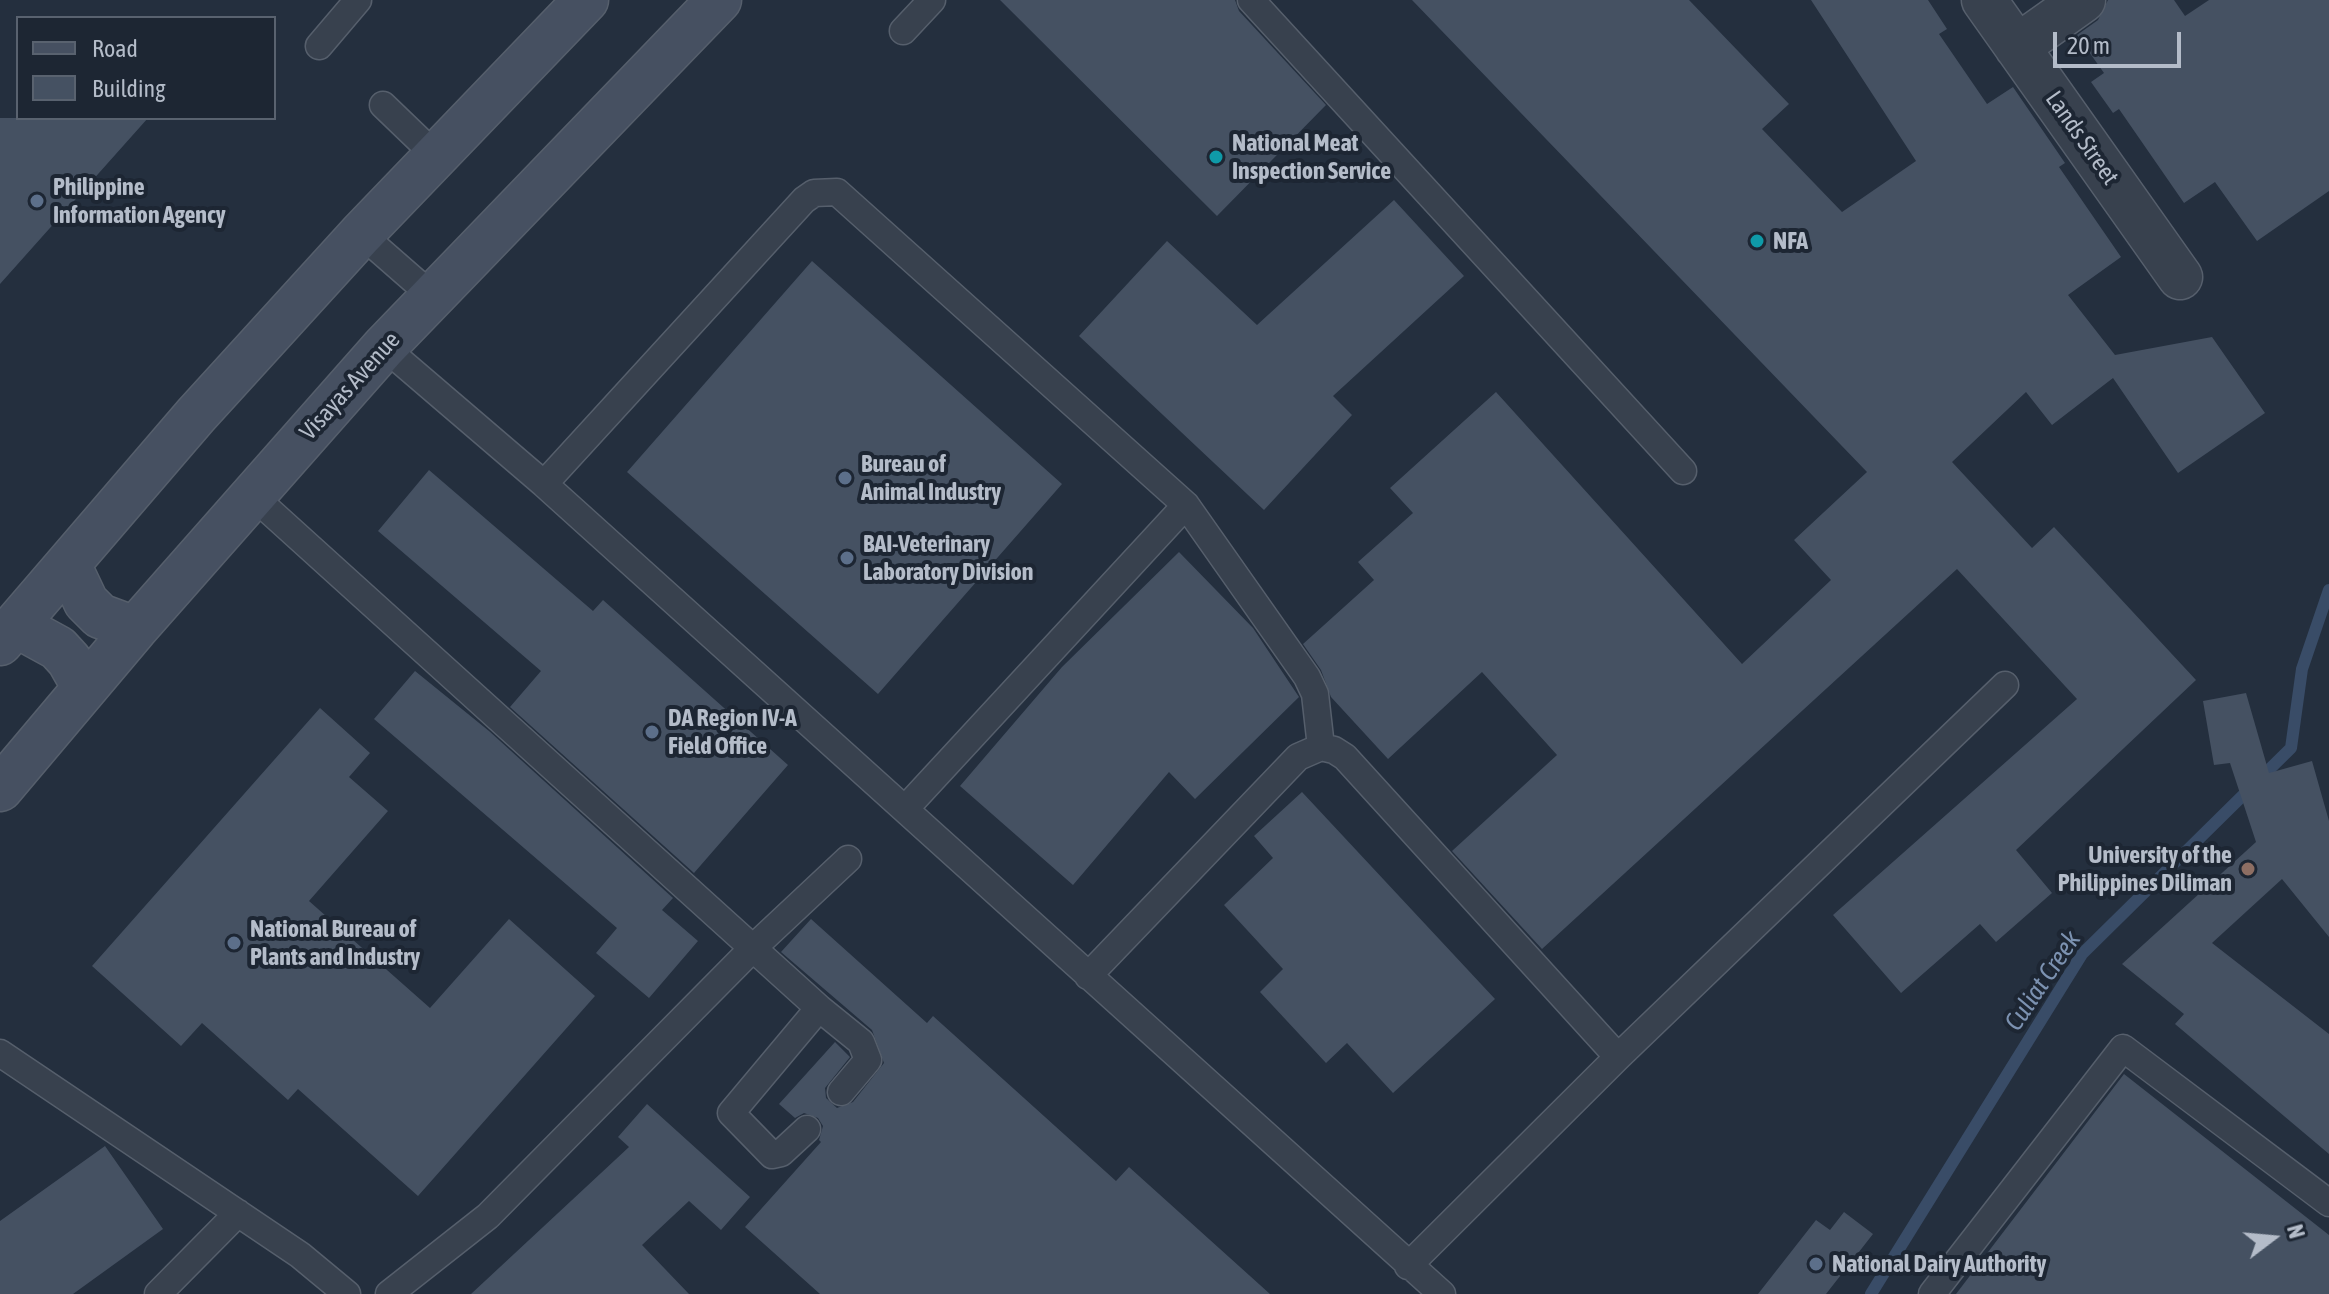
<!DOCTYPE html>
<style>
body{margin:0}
#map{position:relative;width:2329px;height:1294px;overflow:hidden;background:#242f3e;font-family:"Asap Condensed",sans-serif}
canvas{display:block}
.legend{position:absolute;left:16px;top:16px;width:260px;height:104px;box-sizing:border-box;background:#1d2633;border:2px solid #59626f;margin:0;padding:10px 14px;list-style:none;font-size:24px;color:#b4bcc9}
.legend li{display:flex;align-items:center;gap:16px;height:40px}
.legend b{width:40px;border:2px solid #59626f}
.north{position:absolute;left:2233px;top:1198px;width:80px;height:80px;-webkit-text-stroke:6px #1d2633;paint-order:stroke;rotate:74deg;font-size:22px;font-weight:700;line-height:32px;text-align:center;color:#b4bcc9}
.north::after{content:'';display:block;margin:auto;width:28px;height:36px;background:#b4bcc9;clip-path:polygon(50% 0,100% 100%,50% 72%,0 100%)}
.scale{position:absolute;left:2053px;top:32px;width:128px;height:36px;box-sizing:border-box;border:4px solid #b4bcc9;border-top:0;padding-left:10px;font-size:24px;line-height:28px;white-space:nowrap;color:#b4bcc9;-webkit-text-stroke:6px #1d2633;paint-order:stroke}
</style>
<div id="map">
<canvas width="2329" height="1294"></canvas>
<ul class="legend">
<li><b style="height:10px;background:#465061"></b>Road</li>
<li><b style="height:22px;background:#455162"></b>Building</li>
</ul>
<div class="north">N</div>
<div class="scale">20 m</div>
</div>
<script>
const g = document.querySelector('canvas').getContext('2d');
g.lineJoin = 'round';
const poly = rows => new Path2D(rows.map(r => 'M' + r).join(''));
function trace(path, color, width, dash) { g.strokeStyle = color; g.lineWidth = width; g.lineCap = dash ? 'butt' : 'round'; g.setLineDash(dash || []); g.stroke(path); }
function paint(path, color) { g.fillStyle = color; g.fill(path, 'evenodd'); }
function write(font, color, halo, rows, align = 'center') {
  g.font = font + ' "Asap Condensed",sans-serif'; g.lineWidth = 8; g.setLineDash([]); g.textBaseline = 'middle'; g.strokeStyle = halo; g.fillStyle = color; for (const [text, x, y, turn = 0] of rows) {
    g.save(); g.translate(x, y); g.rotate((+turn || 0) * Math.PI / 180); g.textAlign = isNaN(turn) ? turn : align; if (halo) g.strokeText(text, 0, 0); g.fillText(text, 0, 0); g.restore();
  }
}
const stream = poly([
 [1871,1294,2082,954,2291,748,2302,669,2329,590]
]);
const building = poly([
 [1000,0,1235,0,1239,11,1326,105,1217,216],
 [1412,0,1689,0,1789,104,1762,129,1842,212,1916,161,1811,0,1928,0,1947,29,1939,34,1987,104,2013,87,2065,163,2059,167,2121,257,2068,295,2115,355,2212,337,2265,413,2178,473,2113,378,2052,425,2026,392,1952,462,2032,548,2054,527,2196,680,2016,850,2052,893,1996,942,1980,924,1901,993,1833,915,2077,699,1957,569,1542,949,1452,851,1557,755,1482,672,1388,759,1331,697,1321,670,1303,644,1374,580,1358,562,1413,513,1390,488,1496,392,1742,664,1831,580,1794,540,1867,472],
 [2108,0,2174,0,2185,16,2209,0,2329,0,2329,191,2257,241,2215,182,2184,203,2119,109,2113,113,2091,82,2104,73,2077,35,2098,20],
 [0,118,148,118,0,284],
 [1394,200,1464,276,1333,396,1352,415,1264,510,1079,336,1167,241,1257,325],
 [812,261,1062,484,878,694,627,472],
 [429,470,593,611,603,600,788,765,694,873,510,707,541,671,378,531],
 [1179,552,1253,628,1299,697,1195,799,1169,772,1073,885,960,786,1062,667],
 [415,671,489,731,673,898,662,910,698,941,649,998,596,953,617,928,374,719],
 [2246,693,2269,773,2312,761,2329,821,2329,937,2282,879,2212,943,2329,1034,2329,1154,2175,1024,2184,1014,2122,964,2256,842,2230,763,2214,765,2203,701],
 [320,708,370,753,349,777,388,811,309,901,430,1008,509,919,595,996,418,1196,298,1089,288,1100,202,1023,181,1046,92,966],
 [1302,792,1495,999,1393,1093,1347,1043,1326,1063,1260,992,1283,969,1224,905,1273,858,1254,836],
 [811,919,927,1023,933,1016,1116,1181,1129,1167,1270,1294,820,1294,745,1227,821,1142,819,1140,823,1126,818,1118,804,1113,795,1118,779,1104,835,1042,850,1057,825,1088,826,1098,837,1108,853,1102,884,1063,872,1030,781,952],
 [2124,1074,2329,1235,2329,1294,1956,1294],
 [647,1104,750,1197,721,1230,689,1201,642,1245,689,1294,471,1294,629,1147,618,1137],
 [105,1146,163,1229,73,1294,0,1294,0,1221],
 [1844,1212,1873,1234,1826,1294,1758,1294,1816,1220,1830,1230]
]);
const service = poly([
 [1251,0,1683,471],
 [903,31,932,0],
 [319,46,358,0],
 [383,105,435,155],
 [361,234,432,296],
 [384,347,544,484,1442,1294],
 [544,484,804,200,814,193,837,192,1186,505,1307,677,1315,694,1321,747],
 [253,496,819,1008,861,1042,868,1060,841,1092],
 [905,809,1186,505],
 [1088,976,1298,757,1321,747,1334,750,1345,757,1618,1057],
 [0,1053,300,1255,347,1294],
 [807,1129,781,1153,772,1155,731,1113,819,1008],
 [1408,1266,1618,1057,2005,685],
 [158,1294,238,1213],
 [389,1294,488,1216,754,947,848,859],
 [1932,1294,2123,1048,2329,1203]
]);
const minor = poly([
 [1984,0,2180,277],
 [2017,47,2083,0]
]);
const secondary = poly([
 [68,564,86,602,100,616,135,629],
 [16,625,58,648,69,660,85,688],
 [0,643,196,415,361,234,586,0],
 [0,789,135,629,384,347,719,0]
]);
const markers = [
 [1216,157,8,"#0f9aa8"],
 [37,201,8,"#5c6f8a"],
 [1757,241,8,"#0f9aa8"],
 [845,478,8,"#5c6f8a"],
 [847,558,8,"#5c6f8a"],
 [652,732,8,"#5c6f8a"],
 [2248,869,8,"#8d6e63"],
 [234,943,8,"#5c6f8a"],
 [1816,1264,8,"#5c6f8a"]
];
const streetNames = [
 ["Lands Street",2082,138,55],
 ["Visayas Avenue",350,386,-48]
];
const poiNames = [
 ["National Meat",1232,143],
 ["Inspection Service",1232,171],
 ["Philippine",53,187],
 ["Information Agency",53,215],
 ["NFA",1773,241],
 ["Bureau of",861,464],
 ["Animal Industry",861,492],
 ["BAI-Veterinary",863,544],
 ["Laboratory Division",863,572],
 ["DA Region IV-A",668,718],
 ["Field Office",668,746],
 ["University of the",2232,855,"right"],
 ["Philippines Diliman",2232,883,"right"],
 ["National Bureau of",250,929],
 ["Plants and Industry",250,957],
 ["National Dairy Authority",1832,1264]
];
const waterNames = [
 ["Culiat Creek",2043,981,-56]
];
trace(stream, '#394c67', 12);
paint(building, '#455162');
trace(service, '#565f6c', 29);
trace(minor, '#565f6c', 47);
trace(secondary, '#565f6c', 47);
trace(service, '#38414e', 26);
trace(minor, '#38414e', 44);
trace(secondary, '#465061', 44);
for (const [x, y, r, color] of markers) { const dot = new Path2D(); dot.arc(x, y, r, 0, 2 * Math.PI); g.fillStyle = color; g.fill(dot); trace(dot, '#1d2633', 3); }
write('24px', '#b4bcc9', '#1d2633', streetNames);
write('bold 24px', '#b4bcc9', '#1d2633', poiNames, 'left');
write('italic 26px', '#7c92b1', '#1d2633', waterNames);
</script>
